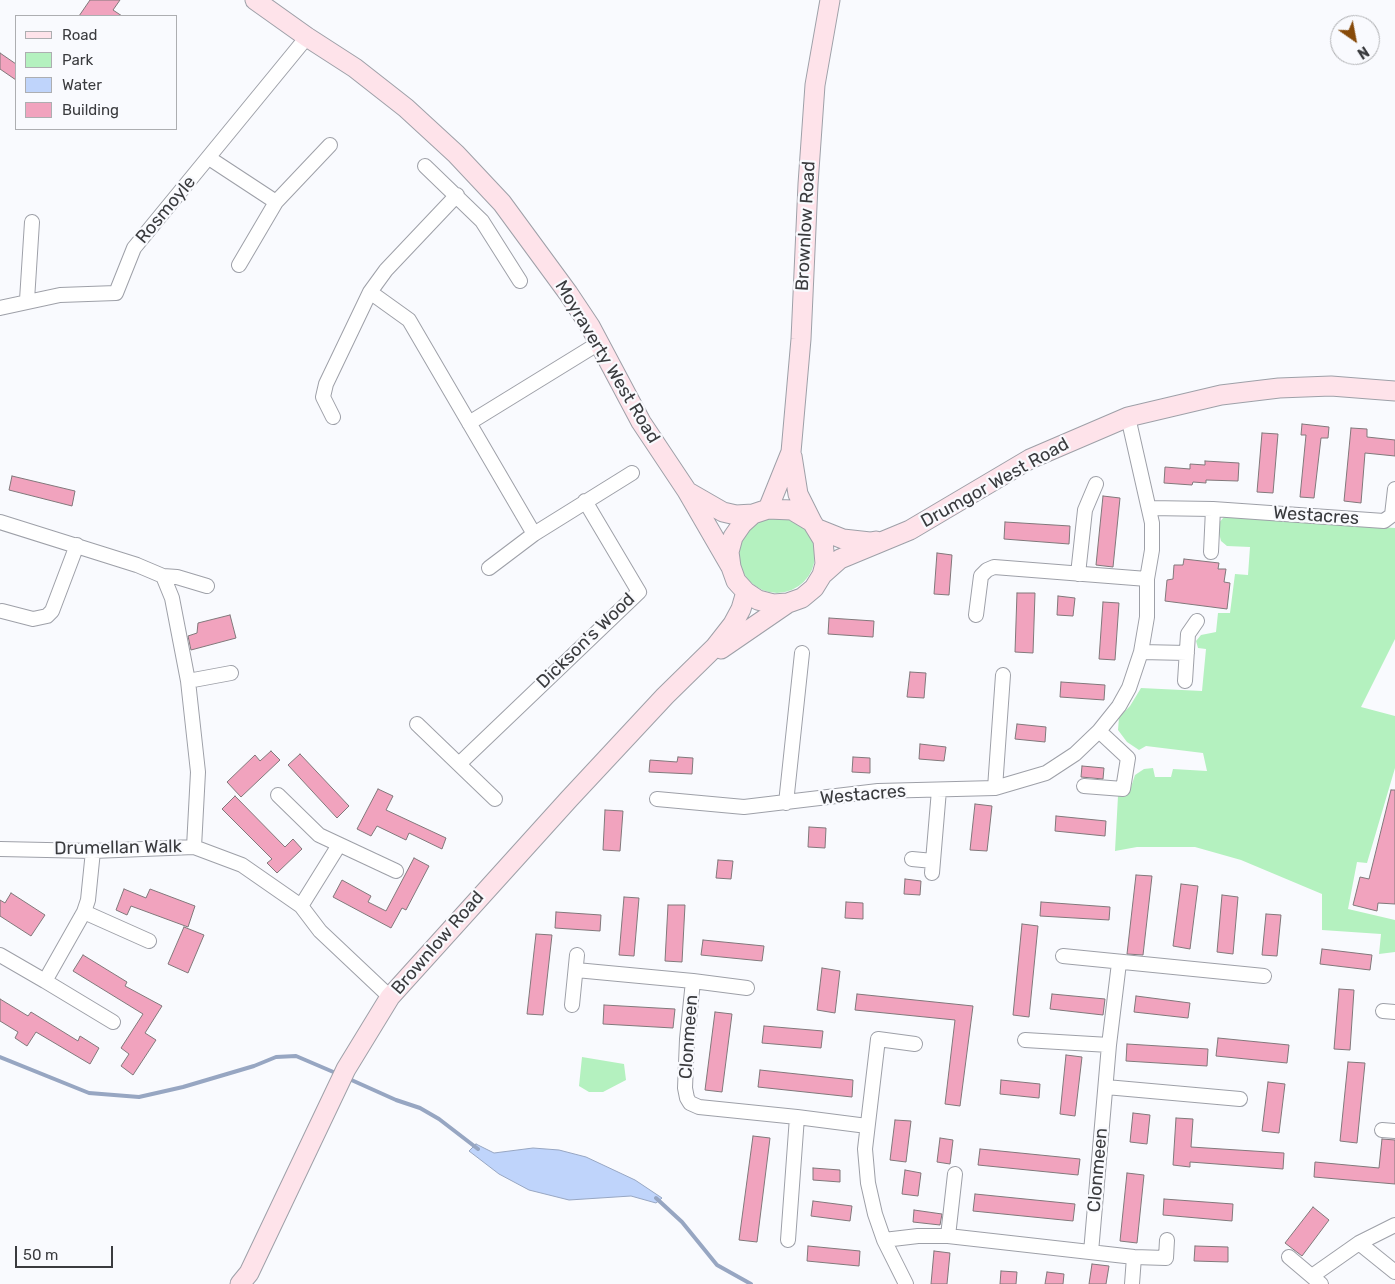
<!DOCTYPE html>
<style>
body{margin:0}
#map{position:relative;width:1395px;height:1284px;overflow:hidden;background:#f9fafe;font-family:Rubik,sans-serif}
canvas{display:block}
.legend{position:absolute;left:15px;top:15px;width:162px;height:115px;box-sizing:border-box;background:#f9fafe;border:1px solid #adaeb1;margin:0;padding:6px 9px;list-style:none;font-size:15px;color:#3a3b3e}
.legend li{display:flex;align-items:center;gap:10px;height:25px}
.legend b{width:25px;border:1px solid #adaeb1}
.north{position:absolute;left:1330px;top:15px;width:50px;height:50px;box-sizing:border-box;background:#f9fafe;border:1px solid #adaeb1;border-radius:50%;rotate:147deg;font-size:14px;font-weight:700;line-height:20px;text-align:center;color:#3a3b3e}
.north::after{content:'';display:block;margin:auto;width:18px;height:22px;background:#874a09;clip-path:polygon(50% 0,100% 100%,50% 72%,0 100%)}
.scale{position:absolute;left:15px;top:1246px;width:98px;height:22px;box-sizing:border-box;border:2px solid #3a3b3e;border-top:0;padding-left:6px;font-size:15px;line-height:18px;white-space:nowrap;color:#3a3b3e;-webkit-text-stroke:4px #f9fafe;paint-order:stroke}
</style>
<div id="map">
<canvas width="1395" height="1284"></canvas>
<ul class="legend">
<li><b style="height:6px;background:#fee3ea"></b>Road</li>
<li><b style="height:14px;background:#b4f1bf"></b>Park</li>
<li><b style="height:14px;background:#bfd4fb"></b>Water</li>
<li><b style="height:14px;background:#f1a3be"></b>Building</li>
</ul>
<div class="north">N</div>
<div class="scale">50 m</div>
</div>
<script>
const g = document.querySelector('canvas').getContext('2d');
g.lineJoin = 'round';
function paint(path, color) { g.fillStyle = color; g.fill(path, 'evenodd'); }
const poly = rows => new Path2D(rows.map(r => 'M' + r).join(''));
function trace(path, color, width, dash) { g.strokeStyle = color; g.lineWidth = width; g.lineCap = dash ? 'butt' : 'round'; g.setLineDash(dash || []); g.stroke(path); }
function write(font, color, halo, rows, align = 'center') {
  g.font = font + ' Rubik,sans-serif'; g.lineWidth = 4.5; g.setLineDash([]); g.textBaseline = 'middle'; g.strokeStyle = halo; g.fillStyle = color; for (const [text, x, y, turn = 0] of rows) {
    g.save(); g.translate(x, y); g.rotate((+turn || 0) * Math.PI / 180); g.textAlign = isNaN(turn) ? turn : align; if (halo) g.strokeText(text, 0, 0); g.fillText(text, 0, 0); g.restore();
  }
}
const green = poly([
 [1224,517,1395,528,1395,639,1361,707,1395,716,1395,768,1367,863,1357,862,1348,909,1395,920,1395,952,1379,954,1381,934,1322,930,1322,894,1241,860,1195,847,1137,847,1115,851,1118,796,1129,793,1135,775,1144,769,1153,768,1155,777,1171,777,1173,769,1207,771,1203,753,1146,746,1139,750,1127,742,1118,730,1119,717,1130,706,1141,688,1202,691,1206,649,1198,648,1196,641,1201,635,1216,632,1218,613,1230,613,1235,574,1248,575,1250,547,1227,546,1221,541,1217,525],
 '739 555a38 38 0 1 1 76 0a38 38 0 1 1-76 0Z',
 [582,1057,624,1064,626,1080,603,1092,589,1092,579,1086]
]);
const water = poly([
 [476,1144,494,1153,533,1148,559,1150,586,1157,635,1180,662,1198,656,1203,631,1196,569,1200,529,1190,499,1174,469,1151,476,1144]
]);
const stream = poly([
 [0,1057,89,1093,139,1097,183,1087,254,1066,276,1057,296,1056,338,1074],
 [347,1078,396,1100,420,1108,439,1119,478,1149],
 [656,1198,682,1222,717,1265,751,1284]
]);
const building = poly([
 [90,0,120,0,113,10,122,16,79,16,90,0],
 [0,53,16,64,16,80,0,69,0,53],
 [1302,424,1329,427,1328,438,1321,438,1314,498,1300,497,1306,435,1301,435,1302,424],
 [1351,428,1367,429,1367,437,1395,440,1395,456,1365,453,1361,503,1344,501,1351,428],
 [1262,433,1278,434,1273,493,1257,492,1262,433],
 [1205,461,1239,463,1238,481,1206,480,1206,483,1193,482,1192,485,1164,483,1165,467,1190,469,1190,464,1205,465,1205,461],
 [12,476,75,491,72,506,9,490,12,476],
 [1103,496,1120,498,1113,567,1096,565,1103,496],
 [1005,522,1070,526,1069,544,1004,539,1005,522],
 [937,553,952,555,949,595,934,594,937,553],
 [1184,559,1219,563,1218,569,1226,569,1224,582,1230,583,1227,609,1165,601,1167,580,1173,579,1174,565,1183,565,1184,559],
 [1017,593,1035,593,1033,653,1015,652,1017,593],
 [1058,596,1075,598,1073,616,1057,615,1058,596],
 [1103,602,1119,603,1115,660,1099,659,1103,602],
 [230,615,236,638,191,650,188,636,197,633,198,623,230,615],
 [829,618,874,621,873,637,828,634,829,618],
 [910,672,926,673,924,698,907,697,910,672],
 [1061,682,1105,685,1104,700,1060,697,1061,682],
 [1017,724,1046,727,1045,742,1015,739,1017,724],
 [920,744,946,747,944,761,919,759,920,744],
 [271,751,280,760,241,797,227,782,255,755,260,761,271,751],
 [300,754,349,806,337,818,288,765,300,754],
 [678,757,693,758,692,774,649,772,650,760,677,762,678,757],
 [853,757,870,758,870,773,852,772,853,757],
 [1082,766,1104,768,1103,779,1081,777,1082,766],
 [378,789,393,796,386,810,446,838,442,849,409,833,406,840,377,826,371,836,357,829,378,789],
 [1391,790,1395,790,1395,904,1378,903,1377,911,1353,905,1360,877,1369,879,1391,790],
 [235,796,285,847,293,839,302,849,277,873,267,863,272,859,222,809,235,796],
 [975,804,992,806,987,851,970,850,975,804],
 [605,810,623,811,620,851,603,850,605,810],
 [1056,816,1106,821,1105,836,1055,831,1056,816],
 [809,827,826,828,825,848,808,847,809,827],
 [414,858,429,866,406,910,402,908,391,928,333,897,342,880,371,896,368,902,386,911,414,858],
 [718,860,733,861,731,879,716,878,718,860],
 [1136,875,1152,876,1143,955,1127,954,1136,875],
 [905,879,921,881,920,895,904,894,905,879],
 [1181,884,1198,886,1190,949,1173,946,1181,884],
 [124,889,146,898,150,889,195,906,188,927,131,906,127,915,116,910,124,889],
 [11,893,45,915,31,936,0,916,0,900,5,903,11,893],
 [1222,895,1238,897,1233,954,1217,952,1222,895],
 [624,897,639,898,634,956,619,955,624,897],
 [846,902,863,903,863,919,845,918,846,902],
 [1041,902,1110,907,1109,920,1040,916,1041,902],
 [668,905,685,905,682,962,665,961,668,905],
 [556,912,601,915,600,931,555,928,556,912],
 [1266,914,1281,915,1277,956,1262,955,1266,914],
 [1022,924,1038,926,1029,1017,1013,1015,1022,924],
 [184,927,204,935,188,973,168,964,184,927],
 [536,934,552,935,543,1015,527,1014,536,934],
 [703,940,764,946,762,961,701,955,703,940],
 [1322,949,1372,955,1370,970,1320,964,1322,949],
 [83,955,127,982,125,986,162,1006,145,1033,156,1040,133,1075,121,1066,129,1054,121,1048,143,1014,73,971,83,955],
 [822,968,840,971,835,1013,817,1010,822,968],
 [1339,989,1354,990,1350,1050,1334,1049,1339,989],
 [857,994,973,1006,960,1106,945,1104,955,1020,855,1010,857,994],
 [1052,994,1105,999,1103,1015,1050,1009,1052,994],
 [1136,996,1190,1003,1188,1018,1134,1012,1136,996],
 [0,999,28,1016,31,1012,78,1041,80,1036,99,1048,90,1064,36,1032,27,1046,15,1038,18,1032,0,1021,0,999],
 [604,1005,675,1009,673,1028,603,1024,604,1005],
 [715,1012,732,1014,722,1092,705,1090,715,1012],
 [764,1026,823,1031,821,1048,762,1043,764,1026],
 [1218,1038,1289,1045,1287,1063,1216,1056,1218,1038],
 [1127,1044,1208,1049,1207,1066,1126,1061,1127,1044],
 [1066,1055,1082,1057,1075,1116,1060,1114,1066,1055],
 [1348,1062,1365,1063,1357,1143,1340,1141,1348,1062],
 [760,1070,853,1080,852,1097,758,1087,760,1070],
 [1001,1080,1040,1084,1039,1098,1000,1094,1001,1080],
 [1268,1082,1285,1084,1279,1133,1262,1131,1268,1082],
 [1133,1113,1150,1115,1147,1144,1130,1142,1133,1113],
 [1176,1118,1193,1119,1191,1147,1284,1153,1283,1169,1190,1162,1190,1167,1173,1165,1176,1118],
 [895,1120,911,1121,906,1162,890,1160,895,1120],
 [753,1136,770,1138,757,1242,739,1240,753,1136],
 [940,1138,953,1140,950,1164,937,1162,940,1138],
 [1382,1139,1395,1140,1395,1184,1314,1177,1315,1162,1379,1168,1382,1139],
 [980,1149,1080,1159,1078,1175,978,1165,980,1149],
 [813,1168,840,1170,840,1182,813,1180,813,1168],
 [905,1170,921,1173,918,1196,902,1194,905,1170],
 [1127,1173,1144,1175,1137,1243,1120,1241,1127,1173],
 [975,1194,1075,1204,1073,1221,973,1211,975,1194],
 [1164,1199,1233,1204,1232,1221,1163,1215,1164,1199],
 [813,1201,852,1206,850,1221,811,1216,813,1201],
 [1313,1207,1329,1220,1302,1256,1285,1243,1313,1207],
 [914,1210,942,1214,940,1225,913,1222,914,1210],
 [808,1246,860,1251,859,1266,807,1261,808,1246],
 [1195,1246,1228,1247,1228,1262,1194,1261,1195,1246],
 [934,1251,950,1253,947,1284,931,1284,934,1251],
 [1092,1264,1109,1266,1106,1284,1089,1284,1092,1264],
 [1001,1271,1017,1272,1016,1284,1000,1284,1001,1271],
 [1047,1272,1064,1274,1063,1284,1045,1284,1047,1272]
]);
const street = poly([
 [209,158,276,202],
 [425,166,482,221,520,281],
 [239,265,276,202,330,145],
 [370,292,409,320,534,534],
 [27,300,32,222],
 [0,308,60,295,116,293,134,248,307,37],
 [333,417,323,397,326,384,370,292,386,270,457,195],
 [469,423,599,343],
 [1149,508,1213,509,1384,521,1392,515,1395,489],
 [0,522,137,565,163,576,172,598,188,681,198,772,194,847],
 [1211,552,1213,509],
 [489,568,534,534,632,473],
 [1078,574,1085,510,1096,484],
 [163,576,177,577,207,586],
 [2,611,33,619,47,616,52,611,77,545],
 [976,615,981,576,987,570,994,567,1147,579],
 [1141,652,1187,653],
 [188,681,231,673],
 [1185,681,1188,634,1197,621],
 [417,724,495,799],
 [459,764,639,592,585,501],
 [1084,786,1123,789,1128,758,1099,731],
 [995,788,1003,675],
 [278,795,319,835,396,871],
 [657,799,744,807,878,791,995,788,1046,773,1075,754,1099,731,1119,706,1129,688,1141,652,1147,617,1147,579,1152,550,1152,523,1128,417],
 [786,803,802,653],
 [0,849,93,851,194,847,242,865,301,906,320,931,390,997],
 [912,859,933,861],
 [932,873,939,790],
 [301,906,339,845],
 [84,912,149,941],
 [0,955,45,981,84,912,88,900,93,851],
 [1063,956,1264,976],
 [576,970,693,981],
 [45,981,113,1022],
 [747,988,693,981,687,1039,685,1088,687,1098,690,1103,699,1107,797,1117],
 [572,1005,577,955],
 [1383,1011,1395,1012],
 [1025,1040,1109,1045],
 [1106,1087,1240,1099],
 [1382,1130,1395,1131],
 [948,1236,1134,1257,1166,1258,1167,1240],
 [788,1240,797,1117,867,1126],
 [884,1240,918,1236,948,1236,955,1174],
 [1359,1243,1395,1272],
 [1091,1252,1109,1045,1119,963],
 [1289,1257,1321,1284],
 [1312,1276,1359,1243,1395,1225],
 [906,1284,884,1240,875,1214,868,1183,865,1149,878,1039,915,1044],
 [1132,1284,1134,1257]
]);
const secondary = poly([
 [255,0,307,37,355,68,406,108,456,154,502,203,568,293,590,326,641,422,687,491,731,567],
 [792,456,798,494,812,522],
 [690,493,723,512,736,515,753,514],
 [768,509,791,452,801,339,808,184,815,85,830,0],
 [818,529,843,539,870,542,876,541],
 [822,575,825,564,823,540,812,522,792,510,768,509,753,514,742,524,733,537,729,552,731,567,736,581,746,592,758,600,773,604,788,603,802,598,814,588,822,575,840,559,910,530,1030,459,1128,417,1221,395,1279,388,1331,386,1395,391],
 [721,649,788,603],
 [240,1284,249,1273,346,1069,390,997,569,799,665,696,715,647,733,624,741,609,746,592]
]);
const streetNames = [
 ["Rosmoyle",166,210,-50],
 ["Brownlow Road",806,226,-87],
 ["Moyraverty West Road",607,362,59],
 ["Drumgor West Road",995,483,-29],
 ["Westacres",1316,516,4],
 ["Dickson's Wood",586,641,-44],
 ["Westacres",863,795,-5],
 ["Drumellan Walk",118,848,-1],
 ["Brownlow Road",438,943,-49],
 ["Clonmeen",689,1037,-86],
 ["Clonmeen",1098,1170,-85]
];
paint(green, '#b4f1bf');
paint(water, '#bfd4fb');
trace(water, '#97a6c2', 1);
trace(stream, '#97a6c2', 4);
paint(building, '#f1a3be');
trace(building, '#81787b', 1);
trace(street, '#9ea0a8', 16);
trace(secondary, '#9ea0a8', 21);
trace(street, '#fff', 14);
trace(secondary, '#fee3ea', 19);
write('18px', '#3a3b3e', '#f9fafe', streetNames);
</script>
